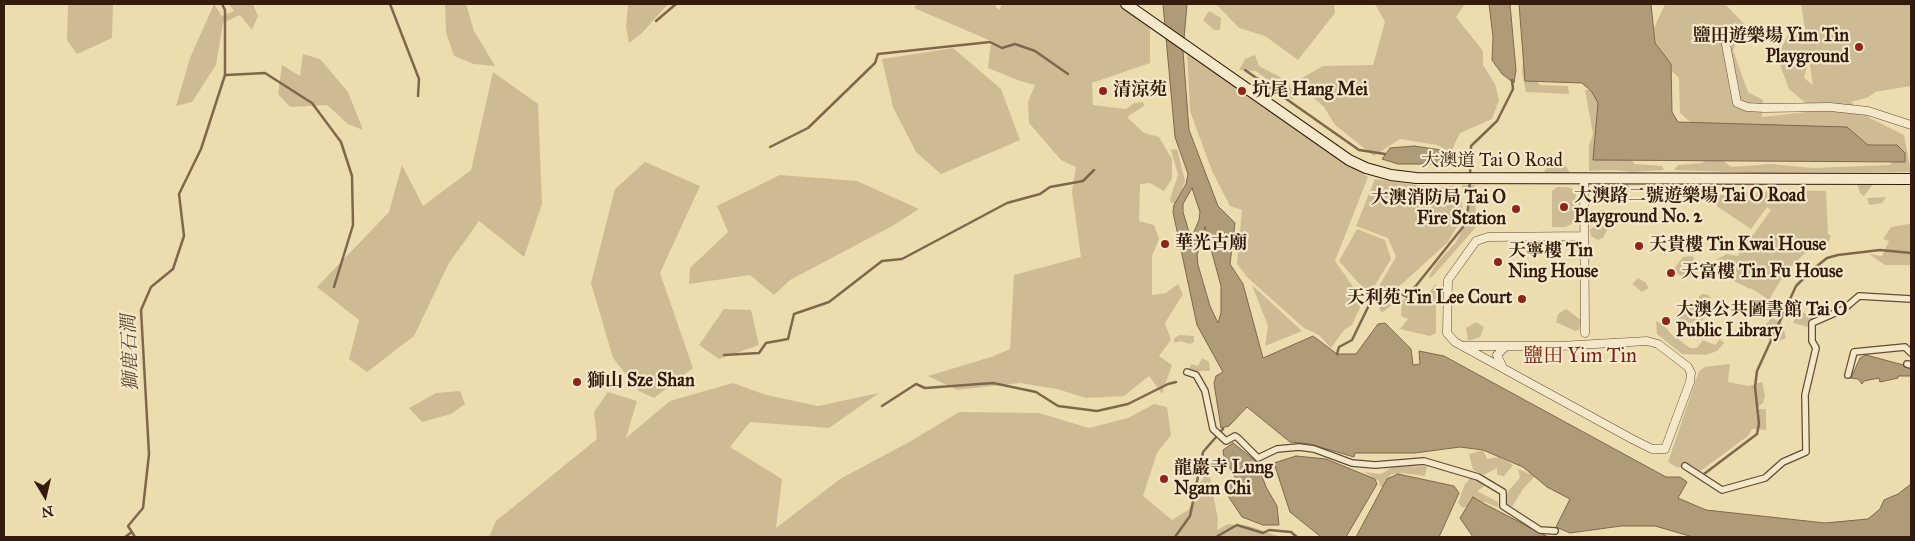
<!DOCTYPE html>
<meta charset="utf-8">
<style>
body{margin:0}
#map{position:relative;width:1915px;height:541px;overflow:hidden;background:#ecddae;font-family:"IM FELL Great Primer",serif}
canvas{display:block}
.frame{position:absolute;inset:0;border:5px solid #351b0d;pointer-events:none}
.north{position:absolute;left:20px;top:471px;width:50px;height:50px;-webkit-text-stroke:4px #f3e9ca;paint-order:stroke;rotate:171deg;font-size:14px;font-weight:700;line-height:20px;text-align:center;color:#351b0d}
.north::after{content:'';display:block;margin:auto;width:18px;height:22px;background:#351b0d;clip-path:polygon(50% 0,100% 100%,50% 72%,0 100%)}
</style>
<div id="map">
<canvas width="1915" height="541"></canvas>
<div class="frame"></div>
<div class="north">N</div>
</div>
<script>
const g = document.querySelector('canvas').getContext('2d');
g.lineJoin = 'round';
function paint(path, color) { g.fillStyle = color; g.fill(path, 'evenodd'); }
const poly = rows => new Path2D(rows.map(r => 'M' + r).join(''));
function trace(path, color, width, dash) { g.strokeStyle = color; g.lineWidth = width; g.lineCap = dash ? 'butt' : 'round'; g.setLineDash(dash || []); g.stroke(path); }
function write(font, color, halo, rows, align = 'center') {
  g.font = font + ' "IM FELL Great Primer","Noto Serif SC",serif'; g.lineWidth = 4.5; g.setLineDash([]); g.textBaseline = 'middle'; g.strokeStyle = halo; g.fillStyle = color; for (const [text, x, y, turn = 0] of rows) {
    g.save(); g.translate(x, y); g.rotate((+turn || 0) * Math.PI / 180); g.textAlign = isNaN(turn) ? turn : align; if (halo) g.strokeText(text, 0, 0); g.fillText(text, 0, 0); g.restore();
  }
}
const green = poly([
 [57,4,113,4,112,38,77,54,67,40,68,5],
 [214,4,222,16,234,11,229,4,253,4,258,16,252,30,240,15,223,23,216,65,192,102,176,106,190,58],
 [445,4,466,4,474,31,495,66,474,64,454,56,446,32],
 [628,4,668,4,641,34,629,43,626,27],
 [917,4,997,4,995,6,999,10,1002,4,1121,4,1150,26,1150,63,1092,83,1093,105,1126,109,1134,103,1143,102,1144,106,1127,117,1144,133,1159,137,1172,159,1172,179,1164,191,1150,183,1140,184,1139,221,1154,225,1159,239,1152,256,1152,295,1166,293,1178,284,1183,294,1165,323,1171,340,1159,356,1172,365,1162,394,1149,376,1124,396,1086,398,1057,389,1020,383,957,390,928,376,991,357,1010,349,1014,275,1081,257,1072,192,1076,167,1061,160,1029,123,1028,102,1035,85,1020,81,988,68,991,41,914,8],
 [1216,4,1334,4,1335,13,1298,60,1265,36,1239,28],
 [1375,4,1465,4,1456,17,1483,51,1483,65,1495,84,1499,100,1492,119,1460,133,1451,152,1437,145,1400,139,1374,156,1335,125,1324,107,1295,82,1323,66,1373,65,1385,22],
 [1665,4,1725,4,1745,25,1747,34,1738,40,1733,50,1748,92,1763,100,1762,117,1815,111,1789,89,1777,57,1790,31,1807,41,1801,4,1910,4,1911,86,1875,92,1869,97,1851,102,1870,118,1904,135,1911,172,1756,173,1674,170,1678,165,1702,163,1714,153,1731,167,1771,164,1813,168,1890,165,1895,156,1701,132,1680,113,1679,78,1646,46],
 [1809,59,1813,85,1804,78],
 [1209,11,1221,18,1220,30,1214,30,1203,20],
 [953,48,1001,89,1020,140,941,174,916,152,893,107,882,59],
 [1187,50,1251,99,1368,177,1335,261,1363,301,1352,325,1344,330,1331,348,1319,335,1304,328,1248,278,1237,264,1242,210,1230,206,1212,171,1190,111],
 [1524,50,1530,74,1540,85,1568,86,1569,94,1526,92,1522,73],
 [303,54,320,59,348,92,363,130,348,124,327,105,290,107,278,94,282,65,300,76],
 [1255,55,1259,66,1280,77,1292,90,1293,100,1256,71,1239,70,1245,59],
 [493,72,538,104,542,204,524,257,479,221,449,263,414,336,367,372,349,359,359,320,317,287,389,212,402,165,423,206,471,170],
 [1585,90,1594,90,1634,164,1662,166,1664,170,1633,172,1611,170,1589,171,1589,145,1593,134],
 [1177,149,1185,181,1177,203,1171,203,1170,199,1178,175,1171,150],
 [1551,161,1565,165,1573,177,1517,176,1516,172,1544,172],
 [645,162,700,186,660,273,693,368,654,398,639,391,613,358,591,283,615,189],
 [780,175,857,181,919,209,894,225,790,280,774,295,750,275,689,284,690,268,728,232,717,206],
 [1375,179,1438,188,1452,186,1460,191,1464,215,1448,242,1403,283,1395,289,1380,291,1379,286,1396,257,1388,238,1356,226],
 [1614,181,1627,182,1632,191,1620,202,1614,202,1610,197,1610,189],
 [1766,181,1761,187,1765,192,1773,187,1772,199,1776,202,1778,198,1776,197,1781,190,1826,191,1828,234,1831,236,1828,243,1804,254,1785,273,1769,300,1751,288,1750,289,1732,280,1717,259,1727,254,1738,256,1742,245,1739,234,1748,233,1753,235,1771,210,1767,207,1751,229,1718,207,1712,199,1713,194,1731,196,1734,189,1748,192,1747,200,1732,200,1731,202,1747,201,1756,195,1759,190,1759,185],
 [1856,181,1874,183,1864,196,1860,193],
 [1462,185,1475,185,1476,227,1432,277,1428,278,1436,264,1456,242,1468,219,1470,204],
 [1568,187,1573,189,1576,194,1574,223,1565,227,1552,227,1552,191,1557,187],
 [1886,197,1882,203,1869,205,1867,198],
 [1600,210,1604,210,1613,219,1603,238,1598,240,1591,236,1590,230,1597,224,1593,222,1592,217],
 [1909,224,1911,224,1911,265,1885,265,1869,254,1882,256,1889,241,1883,239,1891,227],
 [1357,229,1385,240,1391,259,1372,290,1363,288,1339,261],
 [1692,256,1697,262,1710,267,1713,271,1698,269,1694,276,1685,279,1673,270,1683,257],
 [1638,278,1645,282,1649,288,1642,292,1632,284],
 [1436,284,1436,333,1430,336,1400,329,1408,319,1401,316,1402,300,1414,297,1419,305],
 [1252,285,1302,331,1265,346,1268,326],
 [1703,294,1709,295,1714,306,1712,310,1707,303,1699,299,1699,296],
 [1387,299,1394,303,1382,313,1379,308],
 [1692,301,1708,314,1700,322,1688,323,1678,319,1680,311],
 [724,309,751,310,759,345,719,359,699,345],
 [1566,309,1581,320,1579,330,1575,331,1556,322,1558,314],
 [1803,312,1813,319,1808,327,1793,323,1798,313],
 [1772,318,1782,323,1786,338,1774,344,1763,334,1765,325],
 [1656,321,1663,324,1670,333,1690,348,1697,348,1703,340,1715,345,1720,339,1724,343,1717,351,1706,355,1682,354,1657,334],
 [1476,322,1484,327,1480,337,1468,341,1466,328],
 [1180,335,1194,336,1194,342,1190,344,1180,341,1174,343,1174,338],
 [1202,358,1209,362,1210,371,1189,371,1191,364,1198,366],
 [1730,364,1728,382,1749,386,1762,382,1765,395,1763,403,1756,409,1766,409,1766,430,1752,429,1748,436,1699,472,1686,465,1678,468,1668,462,1699,371,1705,367],
 [733,383,766,395,818,406,879,393,829,428,750,422,730,447,782,479,776,528,840,479,911,441,959,412,1039,413,1089,428,1128,418,1154,404,1167,407,1171,435,1157,453,1143,496,1172,520,1188,510,1199,492,1200,483,1206,474,1211,459,1210,477,1218,520,1217,530,1228,524,1249,526,1281,537,489,537,496,521,597,439,594,412,608,392,637,401,626,438,670,401],
 [460,391,465,404,451,414,422,422,409,408,436,393],
 [1483,450,1487,459,1500,457,1513,465,1504,476,1497,475,1497,468,1484,475,1473,470,1469,454],
 [1427,466,1425,476,1402,473,1390,475,1387,489,1380,486,1379,481,1364,472,1381,474,1392,467],
 [1518,469,1535,476,1523,489,1512,507,1505,503,1506,498,1509,490,1520,478],
 [1482,476,1485,486,1477,491,1498,502,1499,508,1485,502,1463,508,1458,503,1464,486,1469,479]
]);
const water = poly([
 [1163,4,1187,4,1183,51,1189,130,1218,206,1235,223,1230,264,1243,284,1263,358,1313,336,1337,354,1356,354,1378,324,1385,323,1411,349,1413,365,1420,364,1419,351,1444,356,1666,477,1680,477,1687,482,1678,498,1706,510,1825,523,1868,519,1880,509,1884,500,1898,494,1911,484,1911,537,1693,537,1655,526,1621,526,1570,533,1556,527,1570,499,1547,487,1523,467,1483,450,1460,447,1415,453,1355,453,1354,457,1310,444,1290,442,1247,407,1229,426,1221,428,1214,383,1216,376,1223,372,1197,325,1173,212,1174,205,1186,184,1188,174,1175,137,1163,4],
 [1192,188,1200,212,1199,220,1191,239,1183,212,1183,204,1192,188],
 [1205,227,1221,286,1221,313,1218,323,1210,306,1198,265,1197,255,1205,227],
 [1489,4,1510,4,1516,70,1514,83,1502,74,1492,60,1493,37,1489,4],
 [1519,4,1651,4,1655,43,1671,64,1672,112,1678,122,1847,127,1868,145,1897,145,1905,153,1905,162,1593,160,1598,103,1592,92,1582,83,1525,81,1519,4],
 [1414,146,1441,150,1446,156,1442,166,1430,164,1398,164,1382,159,1390,148,1414,146],
 [1866,355,1911,367,1911,376,1898,376,1898,378,1880,382,1879,378,1864,381,1862,384,1858,379,1851,378,1860,358,1866,355],
 [1233,443,1257,462,1266,487,1277,506,1279,525,1263,525,1242,517,1230,499,1224,486,1235,477,1224,457,1223,450,1233,443],
 [1296,456,1326,459,1375,479,1377,484,1346,537,1321,537,1290,512,1274,463,1296,456],
 [1398,474,1454,486,1459,493,1439,537,1356,537,1387,479,1398,474],
 [1473,497,1481,502,1548,537,1473,537,1460,518,1473,497]
]);
const stream = poly([
 [390,4,419,79,418,96],
 [656,21,676,4],
 [1245,70,1359,150,1385,154],
 [226,75,265,73,312,103,341,142,352,176,353,225,334,287],
 [770,147,808,128,875,63,878,54,990,42,1002,48,1015,44,1035,51,1068,74],
 [1470,175,1471,146,1497,121,1513,89,1512,80],
 [1337,354,1339,347,1352,340,1372,299,1395,291,1407,297,1463,227,1468,209,1470,180],
 [724,355,759,353,766,343,788,339,794,314,829,302,882,261,902,259,1007,203,1040,194,1050,187,1083,181,1094,170],
 [882,406,916,384,925,388,993,383,1036,392,1058,406,1097,411,1128,404,1168,384,1176,382],
 [1704,474,1757,434,1759,424,1755,387,1757,371,1796,286,1812,270,1827,258,1838,255,1880,250,1911,253],
 [125,537,132,532],
 [135,537,128,526,143,508,149,454,141,310,151,287,173,269,184,236,179,194,201,149,225,75,225,10,222,4],
 [1175,537,1190,516,1203,452,1223,429],
 [1216,537,1237,525,1263,533,1269,530,1291,532,1297,537]
]);
const pedestrian = poly([
 [1907,364,1911,365],
 [1187,372,1196,375,1205,391,1213,429,1226,441,1235,436,1238,438,1258,458,1277,449,1299,447,1314,449,1352,463,1375,465,1424,461,1478,477,1503,492,1503,506,1540,530,1555,531],
 [1848,375,1854,352,1905,347,1911,353],
 [1685,466,1722,490,1765,478,1783,462,1806,452,1805,395,1816,348,1812,341,1812,323,1844,309,1859,296,1911,299]
]);
const minor = poly([
 [1725,39,1737,103,1747,107,1764,108,1830,107,1868,111,1911,125],
 [1584,179,1585,333],
 [1462,346,1560,346,1647,341,1658,344,1688,367,1691,373,1690,382,1665,449,1652,449,1632,439,1455,342,1447,333,1448,280,1476,241,1488,237,1584,236],
 [1502,366,1497,355,1505,347]
]);
const secondary = poly([
 [1126,4,1349,160,1366,168,1391,175,1416,178,1911,179]
]);
const markers = [
 [1859,47,5,"#8f2418"],
 [1103,91,5,"#8f2418"],
 [1242,91,5,"#8f2418"],
 [1564,207,5,"#8f2418"],
 [1516,209,5,"#8f2418"],
 [1165,244,5,"#8f2418"],
 [1639,246,5,"#8f2418"],
 [1498,262,5,"#8f2418"],
 [1671,273,5,"#8f2418"],
 [1522,299,5,"#8f2418"],
 [1666,321,5,"#8f2418"],
 [577,382,5,"#8f2418"],
 [1164,479,5,"#8f2418"]
];
const poiNames = [
 ["鹽田遊樂場 Yim Tin",1849,37,"right"],
 ["Playground",1849,58,"right"],
 ["清涼苑",1113,91],
 ["坑尾 Hang Mei",1252,91],
 ["大澳路二號遊樂場 Tai O Road",1574,197],
 ["Playground No. 2",1574,218],
 ["大澳消防局 Tai O",1506,199,"right"],
 ["Fire Station",1506,220,"right"],
 ["華光古廟",1175,244],
 ["天貴樓 Tin Kwai House",1649,246],
 ["天寧樓 Tin",1508,252],
 ["Ning House",1508,273],
 ["天富樓 Tin Fu House",1681,273],
 ["天利苑 Tin Lee Court",1512,299,"right"],
 ["大澳公共圖書館 Tai O",1676,311],
 ["Public Library",1676,332],
 ["獅山 Sze Shan",587,382],
 ["龍巖寺 Lung",1174,469],
 ["Ngam Chi",1174,490]
];
const streetNames = [
 ["大澳道 Tai O Road",1492,162]
];
const waterNames = [
 ["獅鹿石澗",131,353,-92]
];
const quarterNames = [
 ["鹽田 Yim Tin",1580,357]
];
paint(green, '#cdbc93');
paint(water, '#ae9b77');
trace(water, '#7e684d', 1);
trace(stream, '#7e684d', 2.5);
trace(pedestrian, '#634c35', 8);
trace(minor, '#634c35', 9);
trace(secondary, '#351b0d', 12);
trace(pedestrian, '#f3e9ca', 5.5);
trace(minor, '#f3e9ca', 8);
trace(secondary, '#f3e9ca', 10);
for (const [x, y, r, color] of markers) { const dot = new Path2D(); dot.arc(x, y, r, 0, 2 * Math.PI); g.fillStyle = color; g.fill(dot); trace(dot, '#f3e9ca', 2); }
write('bold 18px', '#351b0d', '#f3e9ca', poiNames, 'left');
write('18px', '#351b0d', '#f3e9ca', streetNames);
write('italic 19px', '#5f4832', '#f3e9ca', waterNames);
write('20px', '#7a1f14', '#f3e9ca', quarterNames);
</script>
